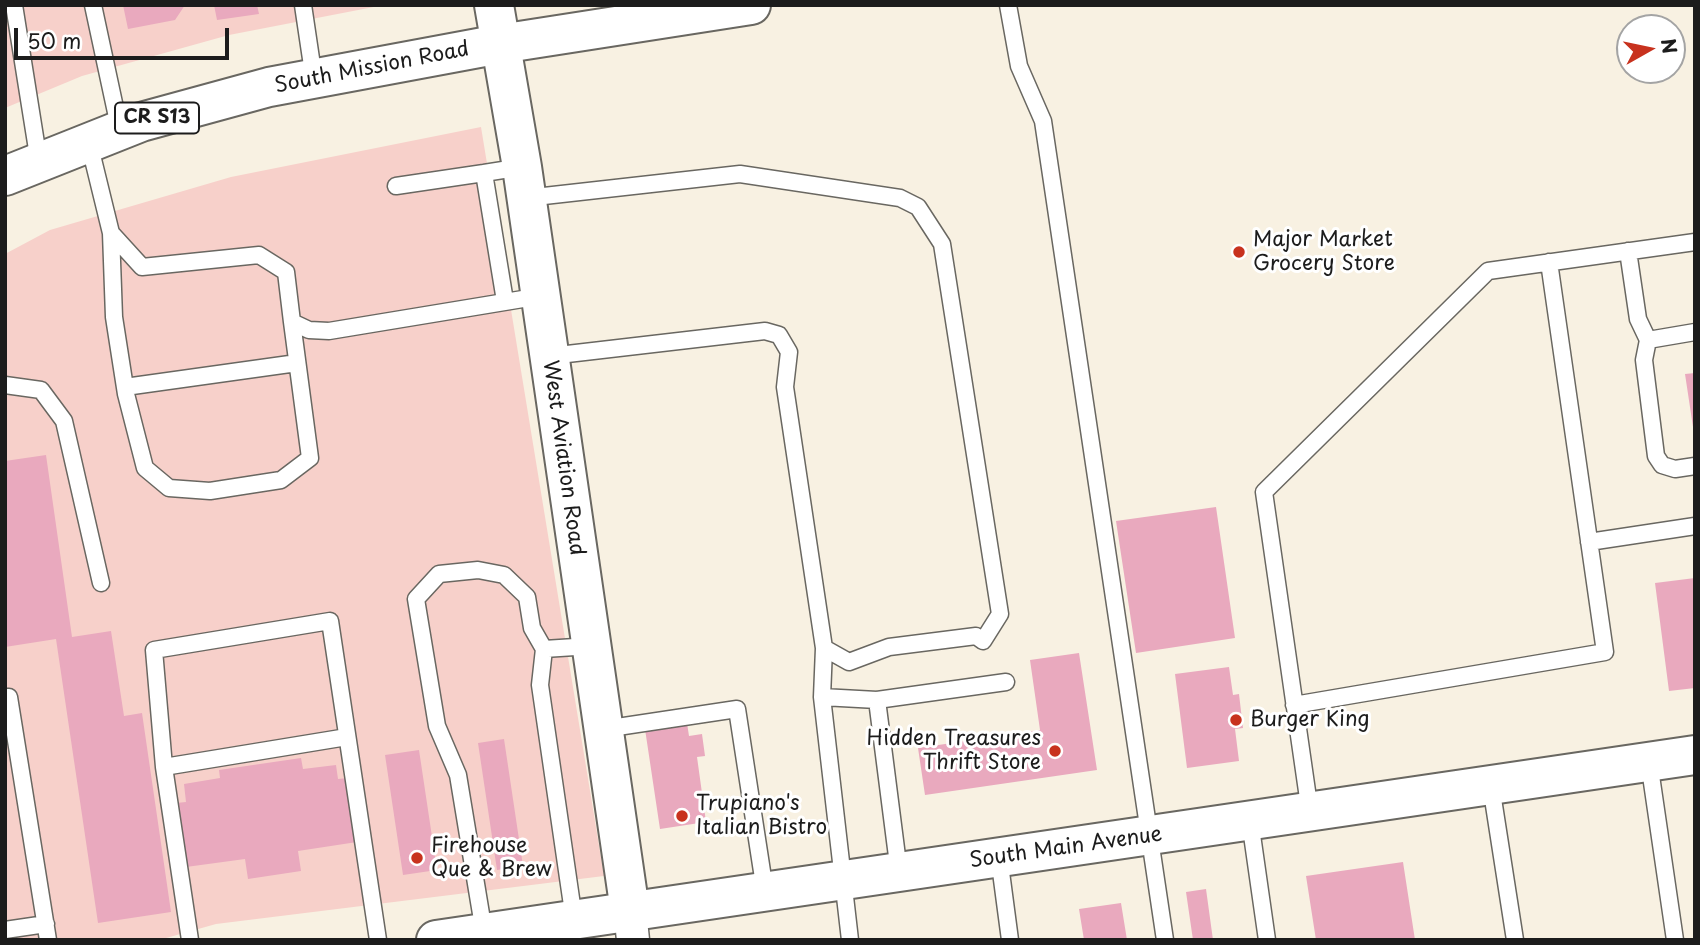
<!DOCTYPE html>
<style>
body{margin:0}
#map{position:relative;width:1700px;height:945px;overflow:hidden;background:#f8f1e2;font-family:"Playpen Sans",sans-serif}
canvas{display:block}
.frame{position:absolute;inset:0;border:7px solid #1c1c1c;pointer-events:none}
.north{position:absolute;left:1616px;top:14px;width:70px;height:70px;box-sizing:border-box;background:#fff;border:2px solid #a4a4a4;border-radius:50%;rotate:81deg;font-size:19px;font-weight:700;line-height:28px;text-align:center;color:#1c1c1c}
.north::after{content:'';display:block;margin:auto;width:24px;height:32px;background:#c8321e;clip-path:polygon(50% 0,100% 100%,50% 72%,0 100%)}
.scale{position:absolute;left:14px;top:28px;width:215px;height:32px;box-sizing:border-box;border:4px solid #1c1c1c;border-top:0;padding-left:9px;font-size:21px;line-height:24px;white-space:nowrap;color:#1c1c1c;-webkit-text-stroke:5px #fff;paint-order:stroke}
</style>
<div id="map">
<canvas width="1700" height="945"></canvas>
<div class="frame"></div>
<div class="north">N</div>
<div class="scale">50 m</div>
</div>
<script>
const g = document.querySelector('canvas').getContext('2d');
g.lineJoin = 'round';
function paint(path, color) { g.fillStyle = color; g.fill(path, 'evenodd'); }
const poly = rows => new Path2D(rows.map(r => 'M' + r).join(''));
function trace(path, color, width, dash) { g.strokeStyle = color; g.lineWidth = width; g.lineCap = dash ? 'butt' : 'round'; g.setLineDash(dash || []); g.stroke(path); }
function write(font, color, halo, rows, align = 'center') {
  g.font = font + ' "Playpen Sans",sans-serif'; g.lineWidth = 6; g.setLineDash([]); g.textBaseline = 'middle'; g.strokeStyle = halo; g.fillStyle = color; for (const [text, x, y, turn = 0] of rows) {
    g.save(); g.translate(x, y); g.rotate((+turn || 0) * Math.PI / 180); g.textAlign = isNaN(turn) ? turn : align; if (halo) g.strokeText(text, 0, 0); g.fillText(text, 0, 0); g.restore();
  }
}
const built = poly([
 [5,5,384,5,229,35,82,76,5,108],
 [481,127,604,876,216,924,159,940,5,940,5,254,50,230,231,177]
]);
const building = poly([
 [123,5,185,5,175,20,128,29],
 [214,5,257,5,259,14,217,20],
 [1695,373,1695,427,1693,427,1685,374],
 [46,455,72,637,111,631,124,716,142,713,171,912,98,923,56,639,5,647,5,461],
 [1216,507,1235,638,1136,653,1116,521],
 [1695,578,1695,688,1669,691,1655,583],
 [1079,653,1097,770,925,795,918,748,1040,730,1030,660],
 [1229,667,1233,695,1239,694,1243,728,1235,729,1239,761,1187,768,1175,674],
 [687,723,689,736,702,734,705,756,697,757,706,822,660,829,645,729],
 [504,739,523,866,497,870,478,743],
 [419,750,437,870,403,875,385,755],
 [301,758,303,769,336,765,338,779,348,778,357,842,298,851,301,871,248,879,245,859,186,867,176,803,186,802,184,784,220,778,219,770],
 [1403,862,1415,940,1316,940,1306,876],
 [1206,889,1213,940,1193,940,1186,892],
 [1121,903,1127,940,1084,940,1079,909]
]);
const service = poly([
 [14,5,39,162],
 [93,5,120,131],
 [303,5,314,79],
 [1008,5,1019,66,1043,121,1165,940],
 [89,143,111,233,142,267,259,255,286,272,292,322,309,330,329,331,541,296],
 [396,186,484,173],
 [526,198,740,174,900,198,918,207,942,244,1000,614,983,641,976,636,889,647,849,662,824,648,785,387,789,352,779,335,765,331,550,356],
 [111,233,114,317,126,394,145,468,169,488,210,491,281,480,310,458,292,322],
 [1628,251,1638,319,1648,340,1695,332],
 [505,301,484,173,522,167],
 [1648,340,1644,360,1656,456,1662,465,1675,469,1695,466],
 [5,385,41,390,64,421,101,583],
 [125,387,297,363],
 [1589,542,1695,526],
 [544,649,540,685,574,919],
 [5,697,9,697,48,940],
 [822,697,824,648],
 [1294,705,1605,652,1549,262],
 [604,729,737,709,765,891],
 [1649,762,1675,940],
 [164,767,347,737],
 [1491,786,1515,940],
 [1310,812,1264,492,1488,271,1695,242],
 [1250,821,1267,940],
 [999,857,1010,940],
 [899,872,877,700,1006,682],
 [5,930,46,924],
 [484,932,458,775,437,726,416,599,439,574,478,570,504,575,527,597,532,628,544,649,591,646],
 [190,940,164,767,154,650,330,621,378,940],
 [850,940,822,697,877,700]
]);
const minor = poly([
 [630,911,633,940]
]);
const tertiary = poly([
 [494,5,522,167,630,911]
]);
const secondary = poly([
 [436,940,1695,755]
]);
const primary = poly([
 [5,176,141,122,269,87,500,44,751,5]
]);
const markers = [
 [1239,252,7,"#c8321e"],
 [1236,720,7,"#c8321e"],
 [1055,751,7,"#c8321e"],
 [682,816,7,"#c8321e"],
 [417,858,7,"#c8321e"]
];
const shields = [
 [157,118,84]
];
const shieldNames = [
 ["CR S13",157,118]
];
const streetNames = [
 ["South Mission Road",372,68,-11],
 ["West Aviation Road",563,458,82],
 ["South Main Avenue",1066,848,-8]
];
const poiNames = [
 ["Major Market",1253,240],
 ["Grocery Store",1253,264],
 ["Burger King",1250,720],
 ["Hidden Treasures",1041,739,"right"],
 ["Thrift Store",1041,763,"right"],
 ["Trupiano's",696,804],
 ["Italian Bistro",696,828],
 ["Firehouse",431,846],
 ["Que & Brew",431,870]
];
paint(built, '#f7d0ca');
paint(building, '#e9a9be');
trace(service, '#696761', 19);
trace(minor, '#696761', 35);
trace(tertiary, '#696761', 42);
trace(secondary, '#696761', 42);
trace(primary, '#696761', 42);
trace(service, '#fff', 16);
trace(minor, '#fff', 32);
trace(tertiary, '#fff', 38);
trace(secondary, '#fff', 38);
trace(primary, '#fff', 38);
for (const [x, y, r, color] of markers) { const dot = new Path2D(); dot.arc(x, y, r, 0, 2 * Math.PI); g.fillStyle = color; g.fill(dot); trace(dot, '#fff', 2.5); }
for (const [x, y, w] of shields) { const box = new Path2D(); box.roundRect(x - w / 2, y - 15.5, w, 31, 5); g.fillStyle = '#fff'; g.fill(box); trace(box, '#1c1c1c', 2); }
write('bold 19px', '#1c1c1c', null, shieldNames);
write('21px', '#1c1c1c', '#fff', streetNames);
write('21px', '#1c1c1c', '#fff', poiNames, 'left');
</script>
